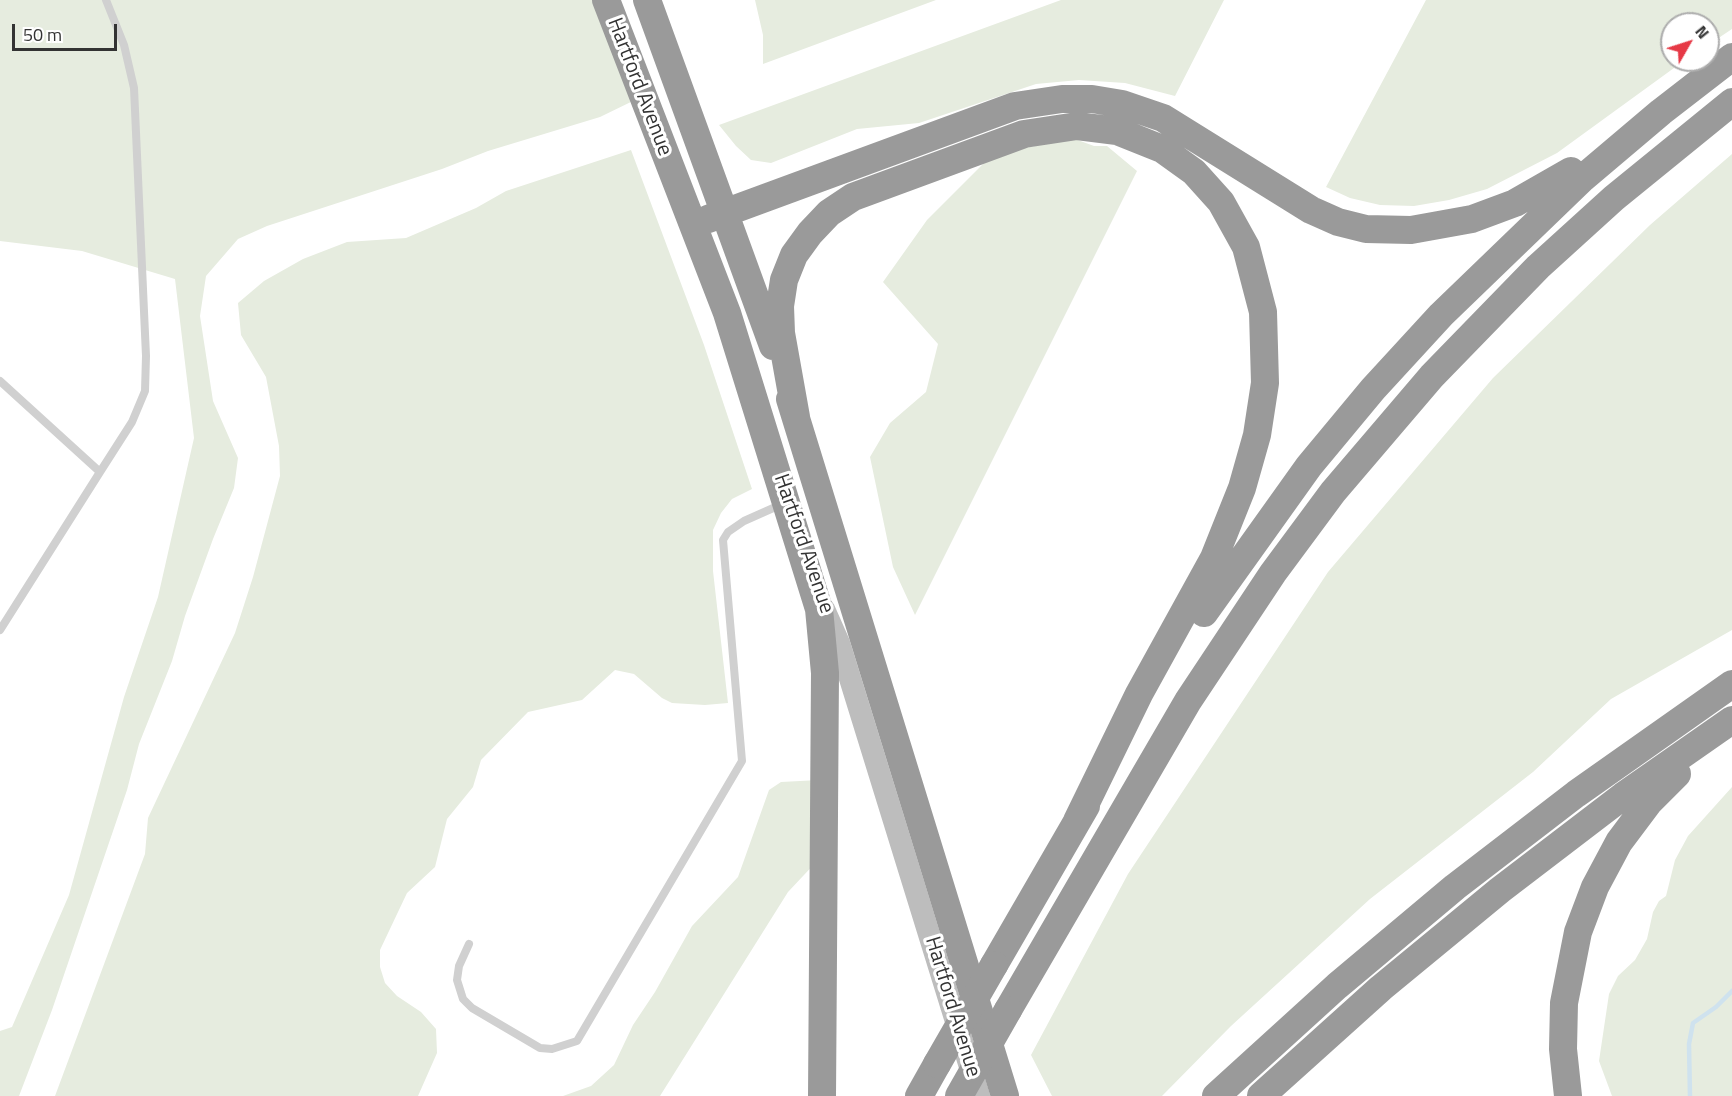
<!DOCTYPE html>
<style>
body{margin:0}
#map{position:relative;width:1732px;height:1096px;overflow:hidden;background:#fff;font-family:"Titillium Web",sans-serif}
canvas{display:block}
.north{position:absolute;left:1660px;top:12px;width:60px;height:60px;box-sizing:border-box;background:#fff;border:2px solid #adadad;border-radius:50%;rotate:51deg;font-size:16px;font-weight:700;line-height:24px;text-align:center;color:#333}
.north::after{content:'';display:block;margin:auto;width:21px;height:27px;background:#e63946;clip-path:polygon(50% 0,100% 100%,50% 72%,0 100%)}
.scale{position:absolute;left:12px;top:24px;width:105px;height:27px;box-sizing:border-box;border:3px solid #333;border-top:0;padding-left:8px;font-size:18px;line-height:21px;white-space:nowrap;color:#333;-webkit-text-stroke:4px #fff;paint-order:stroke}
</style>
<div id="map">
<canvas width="1732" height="1096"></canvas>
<div class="north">N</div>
<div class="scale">50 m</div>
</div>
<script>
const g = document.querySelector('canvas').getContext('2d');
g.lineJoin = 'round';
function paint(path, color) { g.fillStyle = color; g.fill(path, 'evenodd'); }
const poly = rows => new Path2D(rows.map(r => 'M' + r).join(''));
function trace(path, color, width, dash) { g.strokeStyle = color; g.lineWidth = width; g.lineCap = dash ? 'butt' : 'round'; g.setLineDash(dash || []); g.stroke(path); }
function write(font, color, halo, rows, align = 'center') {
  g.font = font + ' "Titillium Web",sans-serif'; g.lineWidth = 6; g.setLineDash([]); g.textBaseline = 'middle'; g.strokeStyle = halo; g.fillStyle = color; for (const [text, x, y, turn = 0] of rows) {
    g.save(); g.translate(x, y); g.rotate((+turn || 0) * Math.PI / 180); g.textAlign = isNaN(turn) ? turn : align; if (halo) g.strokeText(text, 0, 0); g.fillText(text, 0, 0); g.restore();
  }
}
const green = poly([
 [0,0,601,0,637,99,600,117,488,151,442,169,267,226,238,239,206,276,200,316,213,401,238,458,234,488,213,539,185,616,172,661,139,744,127,790,52,1010,19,1096,0,1096,0,1031,12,1027,69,895,124,697,158,597,194,438,175,279,82,251,0,241],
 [755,0,936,0,763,64,763,35],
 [1061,0,1224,0,1175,96,1125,83,1079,80,1036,84,919,123,857,129,771,163,751,160,736,146,719,125],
 [1426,0,1732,0,1732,29,1708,45,1708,24,1672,24,1672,60,1685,60,1557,153,1487,189,1449,200,1414,206,1380,205,1350,198,1326,187],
 [1075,139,1094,146,1107,146,1137,171,915,615,893,567,870,457,890,423,926,392,938,344,883,282,927,220,984,163,1018,149],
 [631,150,704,345,752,489,732,499,721,513,713,530,713,571,728,703,705,705,672,703,662,698,634,674,615,670,582,700,528,712,481,760,473,787,447,819,435,867,407,893,380,950,380,967,385,983,397,996,421,1012,436,1029,437,1053,418,1096,55,1096,145,854,148,818,235,633,253,577,280,476,279,446,266,377,241,335,238,303,264,281,303,259,347,242,406,238,476,208,506,191],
 [1732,154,1732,630,1611,699,1533,772,1370,899,1231,1026,1162,1096,1052,1096,1031,1055,1128,874,1328,572,1493,378,1650,225],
 [819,780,819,859,788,892,660,1096,563,1096,591,1086,614,1065,633,1025,655,992,692,926,738,877,769,790,781,782],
 [1732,787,1732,1096,1612,1096,1599,1061,1609,994,1618,976,1635,960,1647,939,1653,912,1659,901,1666,896,1675,860,1688,836]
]);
const stream = poly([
 [1690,1096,1689,1044,1693,1023,1716,1007,1732,991]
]);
const lane = poly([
 [0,381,100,472,0,630],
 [100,472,132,422,145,391,146,356,134,88,124,45,106,0],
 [469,944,459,966,457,980,463,999,472,1008,540,1048,552,1049,577,1041,742,761,723,540,728,532,744,521,780,505]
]);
const secondary = poly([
 [824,609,839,643,979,1096]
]);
const highway = poly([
 [606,0,727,313,819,609,825,673,822,1096],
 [647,0,773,346],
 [708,219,1015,106,1062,99,1092,99,1122,104,1163,118,1311,210,1338,222,1366,229,1411,230,1472,219,1515,203,1571,171],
 [790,399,1005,1096],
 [796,417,781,333,780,306,784,280,794,255,810,233,829,213,853,197,1024,134,1077,126,1117,131,1162,149,1194,172,1221,202,1246,247,1263,312,1265,383,1257,435,1242,488,1214,558,1139,694,1077,821],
 [1204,613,1309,466,1373,389,1441,315,1583,178,1661,112,1732,57],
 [994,965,1086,806],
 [1008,1010,1188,701,1273,573,1333,492,1432,376,1538,267,1614,198,1732,102],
 [919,1096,937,1064],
 [1216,1096,1337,986,1455,887,1576,794,1732,684],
 [1261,1096,1381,988,1500,890,1623,796,1732,720],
 [1568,1096,1563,1049,1564,1003,1578,932,1595,887,1619,842,1649,802,1677,774]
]);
const highwayBridge = poly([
 [937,1064,994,965],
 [959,1096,1008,1010]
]);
const streetNames = [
 ["Hartford Avenue",639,87,69],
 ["Hartford Avenue",803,544,71],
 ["Hartford Avenue",952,1007,73]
];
paint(green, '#e6ecdf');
trace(stream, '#cfe2ee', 4.5);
trace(lane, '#d0d0d0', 8);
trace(secondary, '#bdbdbd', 22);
trace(highway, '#9a9a9a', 28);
trace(highwayBridge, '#9a9a9a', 28);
write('21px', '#333', '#fff', streetNames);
</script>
